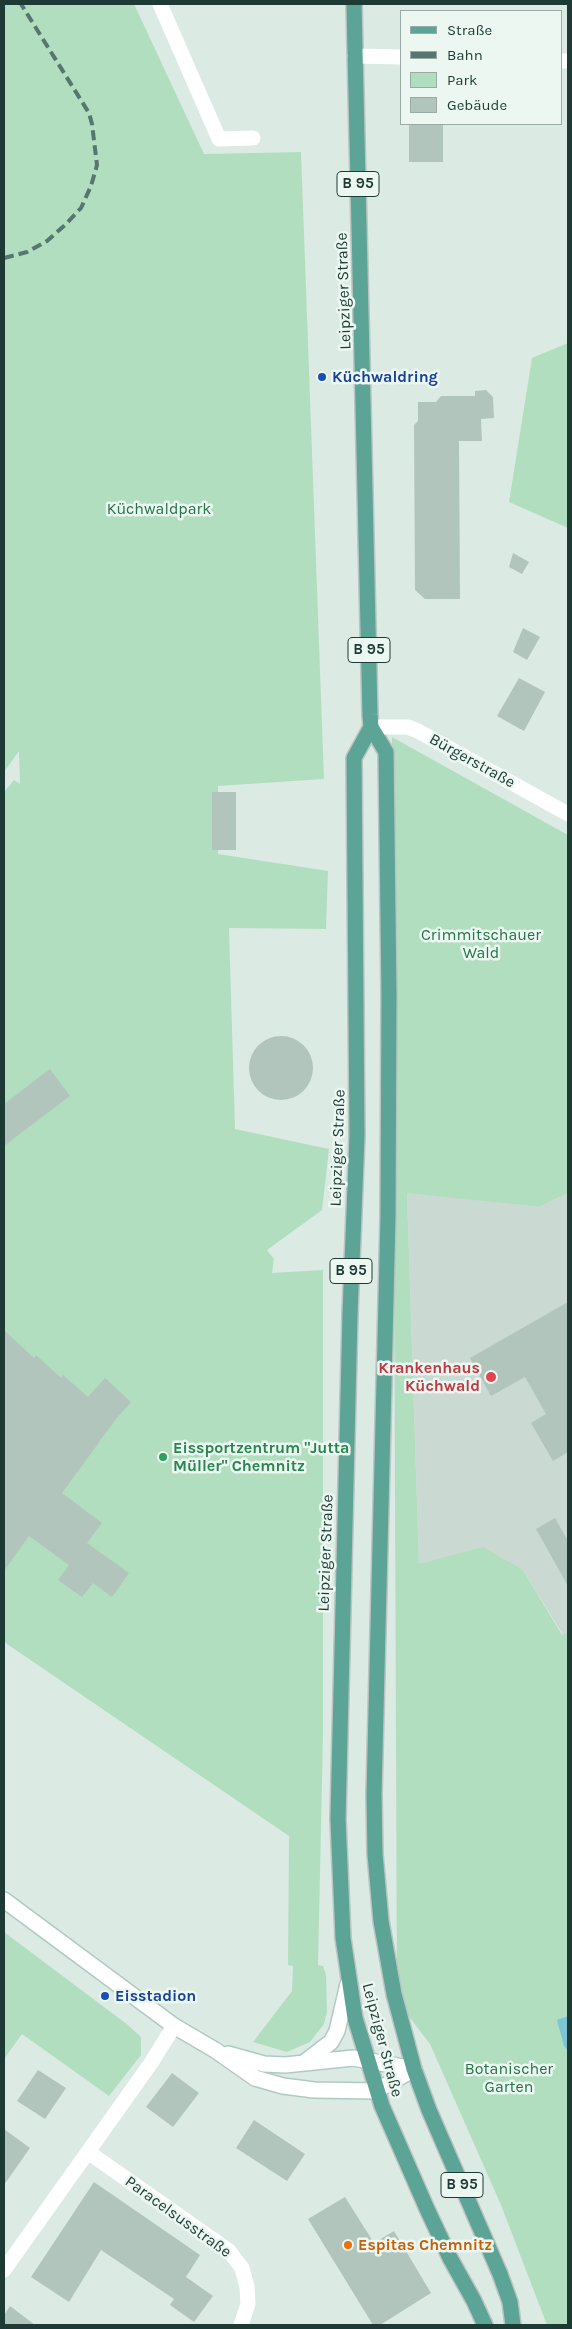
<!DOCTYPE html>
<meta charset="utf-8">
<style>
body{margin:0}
#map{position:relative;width:572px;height:2329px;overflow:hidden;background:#dceae4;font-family:Karla,sans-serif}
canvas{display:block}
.frame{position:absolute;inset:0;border:5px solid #1d3a34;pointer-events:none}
.legend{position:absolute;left:400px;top:10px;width:162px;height:115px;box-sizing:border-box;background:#ecf7f2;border:1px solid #99aba6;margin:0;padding:6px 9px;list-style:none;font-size:15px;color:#1d3a34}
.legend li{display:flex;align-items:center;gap:10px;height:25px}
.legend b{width:25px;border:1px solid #99aba6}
</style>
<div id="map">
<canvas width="572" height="2329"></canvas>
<div class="frame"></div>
<ul class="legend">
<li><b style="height:6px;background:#5ca495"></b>Straße</li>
<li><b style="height:6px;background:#56776f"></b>Bahn</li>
<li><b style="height:14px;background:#b2dec0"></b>Park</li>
<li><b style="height:14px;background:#b1c5bd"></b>Gebäude</li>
</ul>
</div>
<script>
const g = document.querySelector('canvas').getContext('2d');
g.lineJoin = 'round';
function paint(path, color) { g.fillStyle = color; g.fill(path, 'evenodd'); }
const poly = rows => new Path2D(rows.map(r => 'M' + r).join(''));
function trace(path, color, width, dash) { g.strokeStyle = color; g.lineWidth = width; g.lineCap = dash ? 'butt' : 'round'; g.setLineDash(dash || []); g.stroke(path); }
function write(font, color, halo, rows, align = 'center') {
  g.font = font + ' Karla,sans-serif'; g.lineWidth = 5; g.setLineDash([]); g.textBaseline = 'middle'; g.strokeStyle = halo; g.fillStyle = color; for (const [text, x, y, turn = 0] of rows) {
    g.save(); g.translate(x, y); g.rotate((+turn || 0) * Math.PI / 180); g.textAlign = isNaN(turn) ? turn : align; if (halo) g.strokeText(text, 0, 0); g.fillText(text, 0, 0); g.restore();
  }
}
const built = poly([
 [407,1192,539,1207,568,1193,568,1632,563,1635,523,1570,419,1564]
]);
const green = poly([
 [4,4,134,4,204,154,301,152,324,779,218,786,218,854,328,871,326,929,229,928,235,1129,329,1149,322,1210,267,1250,274,1259,272,1273,323,1270,323,1735,318,1965,323,1966,326,1974,327,2012,324,2024,310,2042,287,2052,253,2042,292,1991,293,1966,288,1965,289,1836,4,1642,4,792,14,780,20,784,19,751,4,772],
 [568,343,568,528,509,502,532,358],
 [392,737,568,835,568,1193,539,1207,407,1193,419,1564,483,1547,523,1570,562,1635,568,1632,568,2325,547,2325,501,2205,430,2044,397,2001],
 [4,1932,128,2025,141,2037,141,2055,109,2096,22,2034,4,2059]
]);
const water = poly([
 [568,2016,568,2051,564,2046,557,2020]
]);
const building = poly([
 [409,124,443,124,443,162,409,162],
 [486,390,493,397,494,418,481,419,482,441,459,441,460,599,425,599,415,590,414,425,418,421,418,402,436,402,441,396,475,396,475,391],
 [513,553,529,562,522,574,509,567],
 [523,628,540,637,527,660,513,652],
 [519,678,545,692,524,731,497,716],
 [212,792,236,792,236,850,212,850],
 '249 1068a32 32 0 1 1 64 0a32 32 0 1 1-64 0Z',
 [50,1069,70,1096,4,1146,4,1104],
 [568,1302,568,1452,553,1461,531,1423,546,1414,525,1377,491,1396,470,1358],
 [4,1330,34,1358,36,1355,61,1378,63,1375,88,1397,105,1378,131,1402,116,1419,62,1493,102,1523,87,1543,129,1573,112,1597,93,1583,82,1597,58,1580,69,1565,29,1536,4,1571],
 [555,1518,568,1541,568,1586,536,1529],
 [38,2070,66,2088,45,2119,17,2101],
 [172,2073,199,2093,173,2127,146,2107],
 [254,2120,305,2154,287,2181,236,2148],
 [4,2129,30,2148,4,2185],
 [94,2182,200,2255,186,2277,213,2296,194,2322,170,2305,174,2299,101,2250,69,2302,31,2277],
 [345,2197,374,2243,394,2231,431,2293,380,2325,373,2325,308,2219],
 [10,2306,35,2325,4,2325,4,2315]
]);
const street = poly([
 [160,4,219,139,253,138],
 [355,56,401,57],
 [561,61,568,61],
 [371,727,408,727,418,731,568,814],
 [88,2152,229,2251,242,2268,247,2287,248,2304,241,2325],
 [4,2270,151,2063,174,2026]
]);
const secondary = poly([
 [4,1900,174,2026,215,2050,255,2078,283,2086,314,2090,376,2091,414,2069],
 [228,2054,264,2064,285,2065,353,2058,414,2069],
 [305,2062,331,2042,337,2031,348,1984]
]);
const primary = poly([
 [354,4,370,715,371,727,386,752,389,995,388,1217,374,1794,375,1854,381,1921,394,1994,414,2069,429,2110,500,2274,510,2302,513,2325],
 [371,727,354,758,357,1136,350,1314,338,1819,343,1938,355,2018,382,2106,427,2209,450,2258,474,2301,485,2325]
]);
const rail = poly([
 [4,258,27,252,47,241,65,225,81,208,91,186,97,165,92,124,89,113,21,4]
]);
const markers = [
 [322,377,5,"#1a4fb4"],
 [491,1377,6,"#e0444e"],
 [163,1457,5,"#2e9e5b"],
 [105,1996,5,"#1a4fb4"],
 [348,2245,5,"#e8710a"]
];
const shields = [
 [358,184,42],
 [369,650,42],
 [351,1271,42],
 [462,2185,42]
];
const shieldNames = [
 ["B 95",358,184],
 ["B 95",369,650],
 ["B 95",351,1271],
 ["B 95",462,2185]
];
const streetNames = [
 ["Leipziger Straße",344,291,-92],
 ["Bürgerstraße",472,761,29],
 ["Leipziger Straße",338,1148,-88],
 ["Leipziger Straße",326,1553,-88],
 ["Leipziger Straße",382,2040,75],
 ["Paracelsusstraße",178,2217,36]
];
const transitNames = [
 ["Küchwaldring",332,377],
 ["Eisstadion",115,1996]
];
const parkNames = [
 ["Küchwaldpark",159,509],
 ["Crimmitschauer",481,935],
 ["Wald",481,953],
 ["Botanischer",509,2069],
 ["Garten",509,2087]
];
const healthNames = [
 ["Krankenhaus",480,1368],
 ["Küchwald",480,1386]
];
const leisureNames = [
 ["Eissportzentrum \"Jutta",173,1448],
 ["Müller\" Chemnitz",173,1466]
];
const foodNames = [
 ["Espitas Chemnitz",358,2245]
];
paint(built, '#cadad3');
paint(green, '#b2dec0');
paint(water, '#7dc5d6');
paint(building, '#b1c5bd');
trace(secondary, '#aecbc2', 18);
trace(primary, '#bbc4c2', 18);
trace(street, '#fff', 15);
trace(secondary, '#fff', 15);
trace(primary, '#5ca495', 15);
trace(rail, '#56776f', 4, [10, 5]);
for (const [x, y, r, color] of markers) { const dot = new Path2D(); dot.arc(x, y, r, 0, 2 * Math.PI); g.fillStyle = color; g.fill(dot); trace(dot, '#ecf7f2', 2); }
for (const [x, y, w] of shields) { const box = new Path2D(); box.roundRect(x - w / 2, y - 12.5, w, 25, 4); g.fillStyle = '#ecf7f2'; g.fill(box); trace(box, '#1d3a34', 1); }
write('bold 15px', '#1d3a34', null, shieldNames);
write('16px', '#1d3a34', '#ecf7f2', streetNames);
write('bold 16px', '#164399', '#ecf7f2', transitNames, 'left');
write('16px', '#237546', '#ecf7f2', parkNames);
write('bold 16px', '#be3a42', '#ecf7f2', healthNames, 'right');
write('bold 16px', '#27864d', '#ecf7f2', leisureNames, 'left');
write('bold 16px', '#c56008', '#ecf7f2', foodNames, 'left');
</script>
